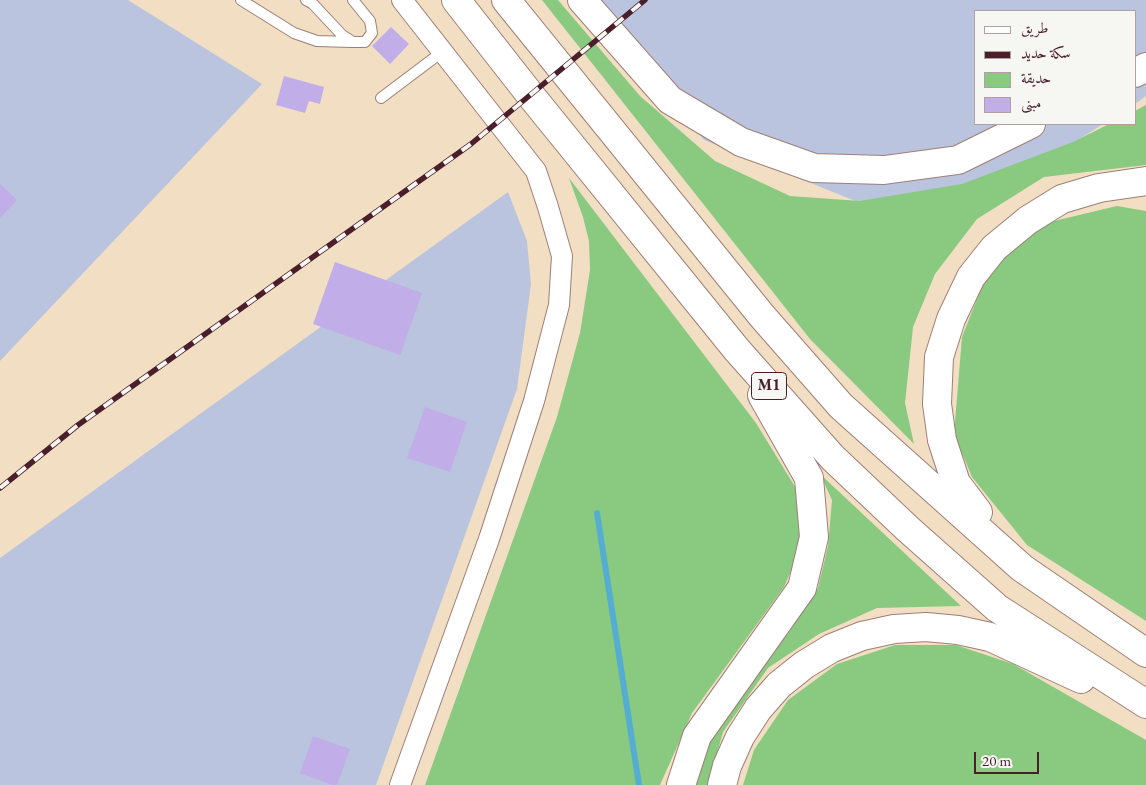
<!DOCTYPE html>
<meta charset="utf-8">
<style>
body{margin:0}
#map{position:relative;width:1146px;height:785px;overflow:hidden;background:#f2dfc3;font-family:"EB Garamond",Amiri,serif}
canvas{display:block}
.legend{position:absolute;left:974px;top:10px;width:162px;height:115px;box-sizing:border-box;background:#f6f6f2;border:1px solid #b1a0a2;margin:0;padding:6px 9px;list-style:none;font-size:15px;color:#4a1f2b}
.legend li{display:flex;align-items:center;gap:10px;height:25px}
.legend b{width:25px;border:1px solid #b1a0a2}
.scale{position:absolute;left:974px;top:752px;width:65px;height:22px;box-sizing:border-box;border:2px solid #4a1f2b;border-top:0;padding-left:6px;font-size:15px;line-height:18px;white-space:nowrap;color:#4a1f2b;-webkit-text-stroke:4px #f6f6f2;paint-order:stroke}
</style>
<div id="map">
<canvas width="1146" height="785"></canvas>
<ul class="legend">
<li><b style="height:6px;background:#fff"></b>طريق</li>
<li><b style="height:6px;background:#4a1f2b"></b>سكة حديد</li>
<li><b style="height:14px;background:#89c980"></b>حديقة</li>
<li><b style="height:14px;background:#c1ade8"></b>مبنى</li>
</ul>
<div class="scale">20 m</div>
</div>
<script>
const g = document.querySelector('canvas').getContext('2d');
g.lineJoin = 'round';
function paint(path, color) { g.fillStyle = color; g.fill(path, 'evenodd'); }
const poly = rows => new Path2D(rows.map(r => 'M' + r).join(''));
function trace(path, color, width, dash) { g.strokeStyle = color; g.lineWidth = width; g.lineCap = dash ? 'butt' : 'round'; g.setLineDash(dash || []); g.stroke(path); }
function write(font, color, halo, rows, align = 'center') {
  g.font = font + ' "EB Garamond",serif'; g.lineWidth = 4; g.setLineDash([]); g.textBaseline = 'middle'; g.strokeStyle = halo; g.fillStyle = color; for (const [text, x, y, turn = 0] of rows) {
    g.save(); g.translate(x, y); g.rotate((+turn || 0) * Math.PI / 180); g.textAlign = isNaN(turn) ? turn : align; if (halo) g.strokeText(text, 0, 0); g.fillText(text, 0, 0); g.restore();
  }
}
const industrial = poly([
 [0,0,128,0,262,84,0,361],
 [589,0,1146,0,1146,96,1135,104,1135,11,975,11,975,124,1103,124,1042,163,890,215,704,140],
 [508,192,527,241,531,284,517,389,376,785,0,785,0,558]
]);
const green = poly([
 [542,0,558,0,640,96,715,161,790,196,860,201,962,184,1073,142,1109,124,1135,124,1135,111,1146,105,1146,165,1044,177,977,219,935,274,913,327,905,403,914,444,810,339],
 [569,178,756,423,797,490,804,540,784,587,692,713,660,785,425,785,557,417,580,333,590,270,589,241,583,217],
 [1117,206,1146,211,1146,621,1027,545,972,477,954,434,962,337,989,269,1033,226],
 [820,474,961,606,877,608,819,634,768,668,723,732,708,785,691,785,709,738,744,687,790,631,818,588,828,546,832,500],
 [895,645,956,645,1013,664,1146,740,1146,785,743,785,754,750,788,700,837,664]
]);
const stream = poly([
 [597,513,639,785]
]);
const building = poly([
 [391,27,409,44,390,64,372,46],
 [284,76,324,87,320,104,309,101,305,113,276,105],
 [0,184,17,200,0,218],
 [335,262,422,293,400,355,313,324],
 [425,407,467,422,450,472,407,458],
 [313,736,350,749,337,785,332,785,300,773]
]);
const service = poly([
 [241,0,294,33,317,41,352,42],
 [306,0,313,4,342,35,353,42,365,42,372,33,370,21,353,0],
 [381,98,442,52]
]);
const minor = poly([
 [400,785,489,539,534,401,559,305,562,256,548,207,536,171,402,0]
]);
const motorway = poly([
 [456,0,532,97,737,350,833,458,908,529,997,608,1146,704],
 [506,0,762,316,841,406,1022,568,1146,653],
 [582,0,670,100,741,142,814,168,884,170,958,160,1031,124],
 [1135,73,1146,67],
 [978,512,956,483,942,440,937,404,939,357,951,319,971,277,994,248,1028,220,1062,199,1099,188,1146,181],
 [681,785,697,736,802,588,814,537,809,478,762,395],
 [722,785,727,766,740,737,758,709,779,685,804,665,832,648,862,636,894,629,926,627,958,630,990,637,1081,679]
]);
const rail = poly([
 [0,488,78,425,471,144,645,0]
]);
const shields = [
 [769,386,35]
];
const shieldNames = [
 ["M1",769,386]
];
paint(industrial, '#bac4de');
paint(green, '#89c980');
trace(stream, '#55add2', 6);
paint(building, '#c1ade8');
trace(service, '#9e7f77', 12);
trace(minor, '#9e7f77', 22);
trace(motorway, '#9e7f77', 30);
trace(service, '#fff', 10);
trace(minor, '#fff', 20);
trace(motorway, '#fff', 28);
trace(rail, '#4a1f2b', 5.5);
trace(rail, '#f6f6f2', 4, [11]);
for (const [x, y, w] of shields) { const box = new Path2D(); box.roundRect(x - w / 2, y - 13.5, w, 27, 4); g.fillStyle = '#f6f6f2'; g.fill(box); trace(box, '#4a1f2b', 1); }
write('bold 16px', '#4a1f2b', null, shieldNames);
</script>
